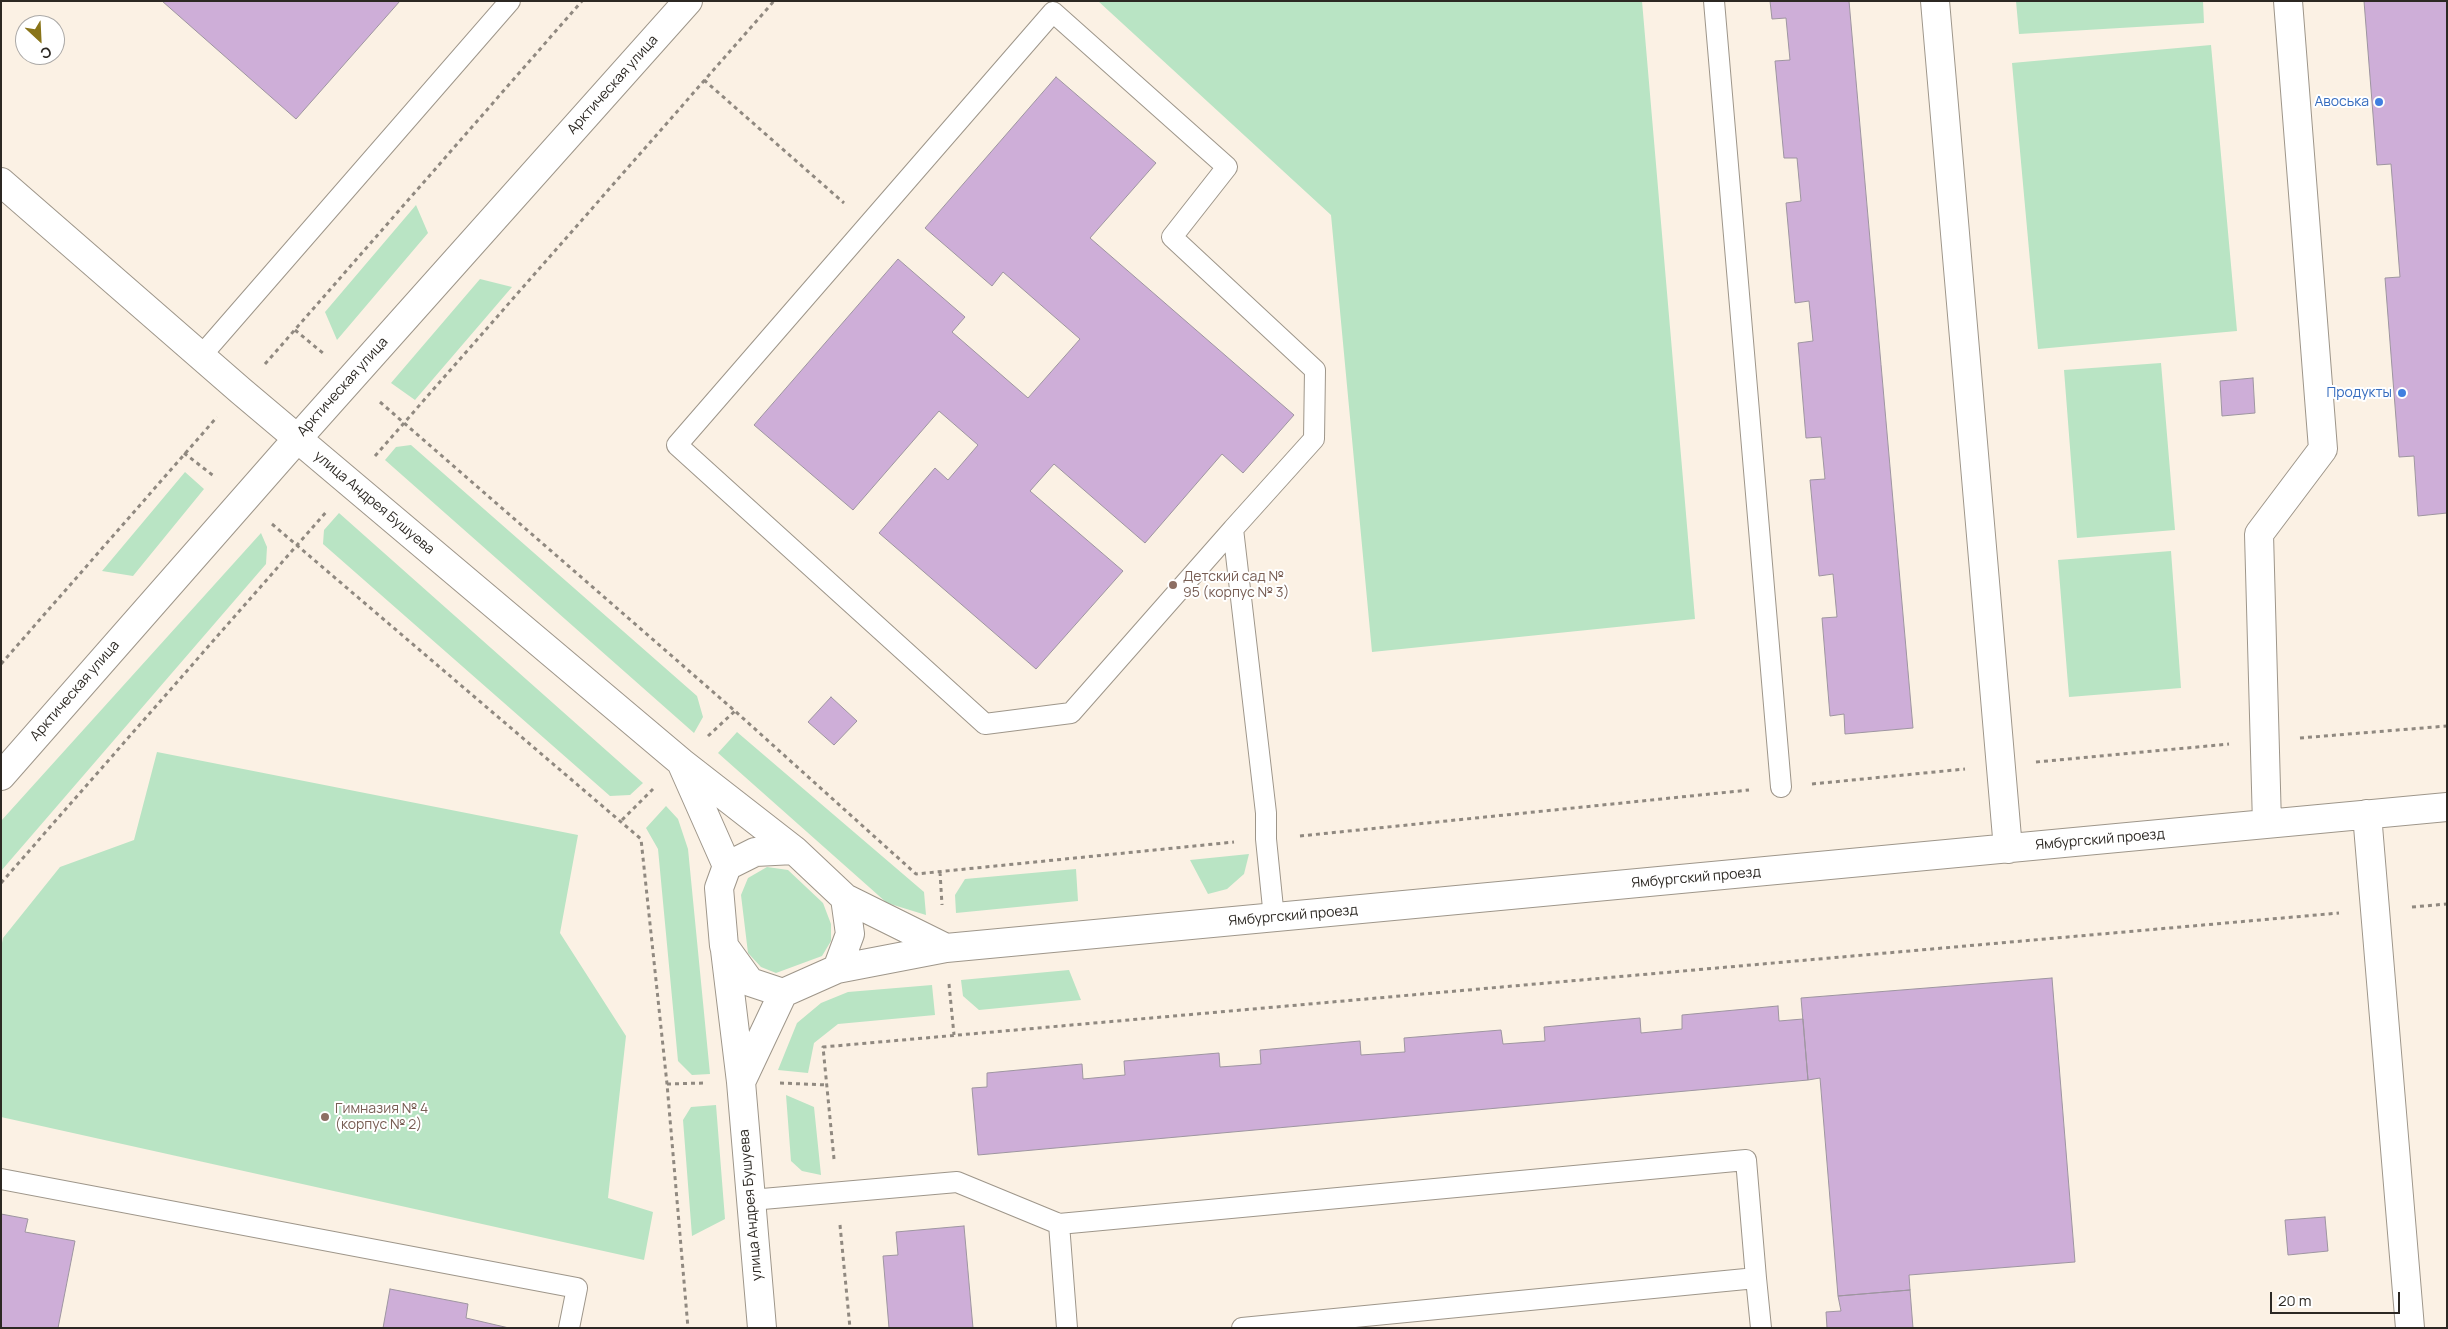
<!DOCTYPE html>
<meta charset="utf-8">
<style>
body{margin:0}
#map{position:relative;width:2448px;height:1329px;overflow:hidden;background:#fbf1e4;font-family:Manrope,sans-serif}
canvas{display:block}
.frame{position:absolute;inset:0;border:2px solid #2c2823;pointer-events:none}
.north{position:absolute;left:15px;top:15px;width:50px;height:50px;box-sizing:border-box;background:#fff;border:1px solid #aba9a7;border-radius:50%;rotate:155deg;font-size:14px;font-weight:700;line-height:20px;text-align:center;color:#2c2823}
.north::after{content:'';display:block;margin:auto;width:18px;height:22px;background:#897418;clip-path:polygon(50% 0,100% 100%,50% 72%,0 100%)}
.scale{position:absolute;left:2270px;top:1292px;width:130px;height:22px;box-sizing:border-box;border:2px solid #2c2823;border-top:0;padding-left:6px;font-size:15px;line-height:18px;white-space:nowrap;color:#2c2823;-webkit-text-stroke:4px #fff;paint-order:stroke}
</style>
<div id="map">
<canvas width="2448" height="1329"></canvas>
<div class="frame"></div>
<div class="north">С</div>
<div class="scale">20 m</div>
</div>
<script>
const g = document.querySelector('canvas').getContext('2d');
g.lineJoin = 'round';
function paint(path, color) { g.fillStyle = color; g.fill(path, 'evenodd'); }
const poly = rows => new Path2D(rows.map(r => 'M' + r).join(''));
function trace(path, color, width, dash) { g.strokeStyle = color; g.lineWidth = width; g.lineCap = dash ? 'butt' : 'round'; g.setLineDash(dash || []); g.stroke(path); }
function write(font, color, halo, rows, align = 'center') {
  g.font = font + ' Manrope,sans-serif'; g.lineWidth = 4; g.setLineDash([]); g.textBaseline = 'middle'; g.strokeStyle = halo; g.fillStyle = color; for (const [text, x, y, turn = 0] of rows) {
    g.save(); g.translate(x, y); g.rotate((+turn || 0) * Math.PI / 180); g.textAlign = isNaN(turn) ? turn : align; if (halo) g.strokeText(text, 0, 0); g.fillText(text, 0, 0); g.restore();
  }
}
const green = poly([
 [1098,1,1642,1,1695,619,1372,652,1331,215],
 [2016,1,2203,1,2204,23,2019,34],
 [2211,45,2237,331,2038,349,2012,63],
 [416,205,428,233,337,340,325,312],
 [480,279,512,287,415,400,391,383],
 [2161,363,2175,530,2077,538,2064,370],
 [411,445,697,696,703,717,694,733,385,460,396,447],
 [185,472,204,489,133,576,102,571],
 [339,513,643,783,630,795,610,796,323,544,324,530],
 [261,533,267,547,266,564,1,871,1,821],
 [2171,551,2181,688,2069,697,2058,560],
 [737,732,924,892,926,915,887,903,718,753],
 [157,752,578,835,560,933,626,1036,608,1198,653,1212,644,1260,1,1117,1,948,3,938,60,867,134,840],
 [666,806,678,819,688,849,710,1074,692,1075,678,1061,658,849,646,828],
 [1249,854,1244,874,1227,889,1208,894,1190,860],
 [767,867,788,870,823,903,831,924,831,941,822,956,776,973,761,967,748,953,741,895,748,878],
 [1076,869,1078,901,956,913,955,895,965,879],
 [1069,970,1081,1000,979,1010,963,996,961,980],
 [932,985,935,1015,838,1024,814,1043,808,1073,778,1070,797,1023,821,1003,848,992],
 [786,1095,814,1107,821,1175,802,1171,791,1161],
 [716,1105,725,1219,692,1236,683,1120,691,1107]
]);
const building = poly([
 [162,1,400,1,296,119,162,1],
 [1770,1,1849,1,1913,728,1845,734,1844,714,1830,716,1822,618,1837,617,1833,574,1819,576,1810,480,1825,479,1821,437,1806,438,1798,343,1813,341,1809,301,1795,303,1786,203,1801,201,1797,158,1784,158,1775,61,1790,60,1786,18,1772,19,1770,1],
 [2364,1,2447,1,2447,513,2418,516,2414,456,2399,457,2385,278,2400,277,2391,164,2377,165,2364,1],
 [1056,77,1156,163,1090,238,1294,415,1243,473,1222,454,1145,543,1054,464,1030,491,1123,571,1036,669,879,533,935,468,948,480,978,445,939,411,853,510,754,425,898,259,965,317,952,332,1028,398,1080,339,1003,272,992,286,925,228,1056,77],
 [2253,378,2255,413,2222,416,2220,381,2253,378],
 [831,697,857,721,834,745,808,722,831,697],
 [2052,978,2075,1262,1909,1275,1910,1290,1838,1296,1820,1078,1808,1080,1801,998,2052,978],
 [1778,1006,1779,1021,1803,1019,1808,1080,978,1155,972,1088,987,1087,987,1073,1082,1064,1083,1079,1125,1075,1124,1061,1219,1053,1220,1067,1261,1064,1260,1050,1360,1041,1361,1055,1405,1052,1404,1038,1501,1030,1503,1044,1545,1041,1544,1027,1640,1018,1641,1033,1682,1029,1682,1015,1778,1006],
 [1,1214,28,1219,25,1232,75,1241,58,1328,1,1328,1,1214],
 [2325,1217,2328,1251,2288,1255,2285,1220,2325,1217],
 [964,1226,973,1328,889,1328,883,1256,898,1255,896,1232,964,1226],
 [390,1289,468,1304,466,1318,509,1328,383,1328,390,1289],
 [1910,1290,1913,1328,1827,1328,1826,1312,1841,1311,1838,1296,1910,1290]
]);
const path = poly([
 [704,80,844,203],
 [295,330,324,354],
 [265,364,582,1],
 [380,402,735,711,916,874,1234,842],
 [184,453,215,477],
 [375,456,774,1],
 [272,524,641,839,667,1084,688,1328],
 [1,664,217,417],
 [708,736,735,711],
 [2300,738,2447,726],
 [2036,762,2229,744],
 [1812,784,1965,769],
 [622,820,653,789],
 [1300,836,1749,790],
 [940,872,942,905],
 [1,883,327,511],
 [2412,907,2447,904],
 [949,984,954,1035],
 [780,1083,827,1085],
 [667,1084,704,1083],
 [834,1159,823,1047,2339,913],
 [840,1225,850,1328]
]);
const lane = poly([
 [1714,1,1781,787],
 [201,356,510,1],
 [1233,529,1314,439,1315,370,1172,237,1227,167,1053,12,677,445,985,724,1071,713,1233,529,1266,813,1266,839,1274,918],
 [1,1179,577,1288,569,1328],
 [751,1200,957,1182,1059,1224,1067,1328],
 [1059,1224,1746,1160,1756,1278],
 [1242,1328,1756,1278,1761,1328]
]);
const street = poly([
 [1935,1,2008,849],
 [1,182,241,391,681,762],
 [1,776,297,439,688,1],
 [2367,814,2410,1328],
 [2267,824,2259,534,2323,449,2288,1],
 [727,866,681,762,794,850],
 [946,948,2447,807],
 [725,950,741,1082,783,993],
 [837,969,946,948,845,898,794,850,755,852,727,866,719,888,724,946,750,982,783,993,837,969,850,934,845,898],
 [741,1082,762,1328]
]);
const markers = [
 [2379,102,5,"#3f7fe0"],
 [2402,393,5,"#3f7fe0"],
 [1173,585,5,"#8d6e63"],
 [325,1117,5,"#8d6e63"]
];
const streetNames = [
 ["Арктическая улица",613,85,-48],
 ["Арктическая улица",343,387,-48],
 ["улица Андрея Бушуева",374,503,40],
 ["Арктическая улица",75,691,-49],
 ["Ямбургский проезд",2100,840,-5],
 ["Ямбургский проезд",1696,878,-5],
 ["Ямбургский проезд",1293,916,-5],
 ["улица Андрея Бушуева",751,1205,-95]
];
const shopNames = [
 ["Авоська",2369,102],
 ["Продукты",2392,393]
];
const educationNames = [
 ["Детский сад №",1183,577],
 ["95 (корпус № 3)",1183,593],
 ["Гимназия № 4",335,1109],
 ["(корпус № 2)",335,1125]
];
paint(green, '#b9e4c4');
paint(building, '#ceaed8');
trace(building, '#9e95a0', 1);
trace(lane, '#9e968a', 22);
trace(street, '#9e968a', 30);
trace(path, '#908980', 3, [4, 4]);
trace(lane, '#fff', 20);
trace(street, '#fff', 28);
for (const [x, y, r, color] of markers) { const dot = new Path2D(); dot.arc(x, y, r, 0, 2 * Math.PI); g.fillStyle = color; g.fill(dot); trace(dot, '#fff', 2); }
write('14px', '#2c2823', '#fff', streetNames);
write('14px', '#366cbe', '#fff', shopNames, 'right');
write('14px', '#785e54', '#fff', educationNames, 'left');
</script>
